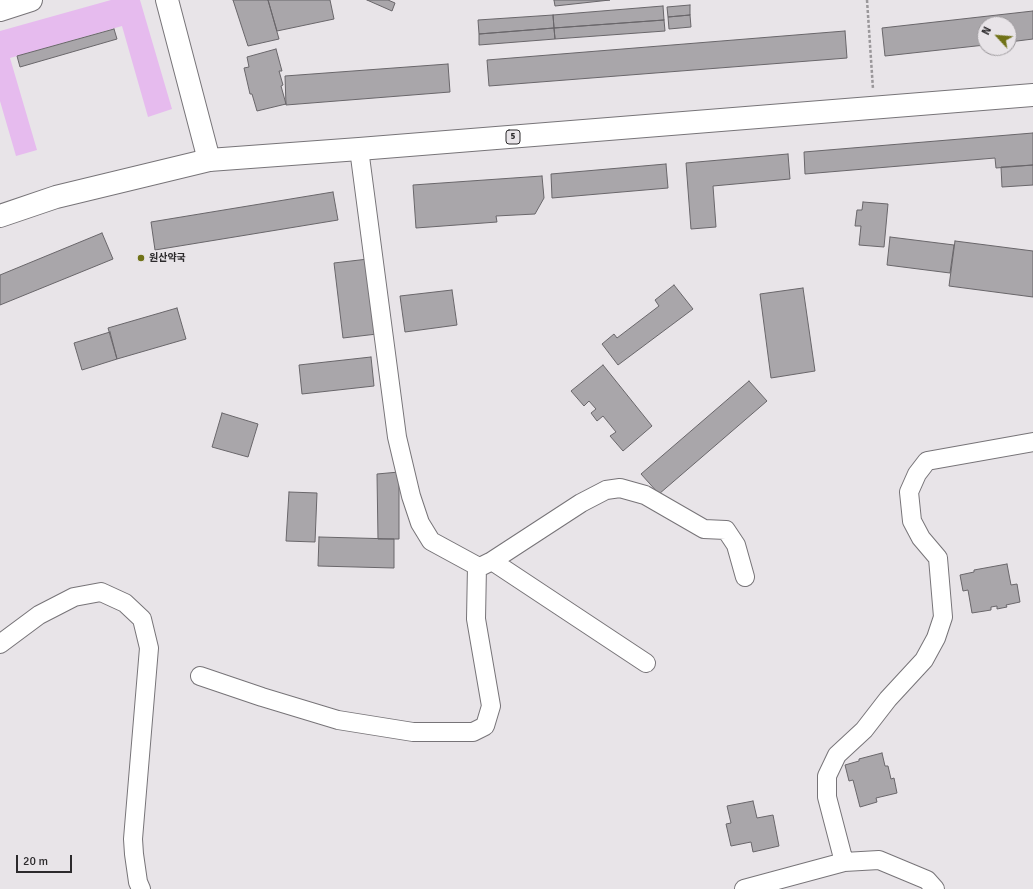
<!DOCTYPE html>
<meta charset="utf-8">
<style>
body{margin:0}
#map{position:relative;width:1033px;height:889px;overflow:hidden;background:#e8e4e8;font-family:Signika,sans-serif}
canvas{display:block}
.north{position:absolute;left:977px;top:16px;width:40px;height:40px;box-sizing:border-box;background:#e8e4e8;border:1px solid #9d9a9d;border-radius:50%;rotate:296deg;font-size:11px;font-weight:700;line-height:16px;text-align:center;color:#2c2a2c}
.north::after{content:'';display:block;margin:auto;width:14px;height:18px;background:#707217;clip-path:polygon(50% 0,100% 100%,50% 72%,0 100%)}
.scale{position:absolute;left:16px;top:855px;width:56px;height:18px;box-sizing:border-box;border:2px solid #2c2a2c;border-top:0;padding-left:5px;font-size:12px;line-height:14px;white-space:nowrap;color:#2c2a2c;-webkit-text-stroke:3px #e8e4e8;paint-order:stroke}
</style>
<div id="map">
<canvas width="1033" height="889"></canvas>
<div class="north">N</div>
<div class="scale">20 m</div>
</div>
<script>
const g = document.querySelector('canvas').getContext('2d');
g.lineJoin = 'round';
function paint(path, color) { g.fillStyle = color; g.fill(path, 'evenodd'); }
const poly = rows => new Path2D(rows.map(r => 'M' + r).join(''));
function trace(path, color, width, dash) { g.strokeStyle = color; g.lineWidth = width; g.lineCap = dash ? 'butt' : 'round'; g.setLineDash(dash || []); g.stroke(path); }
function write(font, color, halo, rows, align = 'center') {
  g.font = font + ' Signika,"Noto Sans KR",sans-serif'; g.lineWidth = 3; g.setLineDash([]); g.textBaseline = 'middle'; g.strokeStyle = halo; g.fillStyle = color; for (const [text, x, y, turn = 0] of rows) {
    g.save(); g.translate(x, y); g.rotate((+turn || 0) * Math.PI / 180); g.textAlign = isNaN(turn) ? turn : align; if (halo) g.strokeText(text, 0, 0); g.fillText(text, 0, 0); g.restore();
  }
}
const green = poly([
 [111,0,140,0,172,109,148,117,122,26,10,58,37,150,16,156,0,101,0,31]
]);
const building = poly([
 [233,0,268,0,279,39,248,46,233,0],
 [268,0,330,0,334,19,277,31,268,0],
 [367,0,388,0,395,3,392,11,367,0],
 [554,0,610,0,555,6,554,0],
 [690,5,690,15,668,17,667,7,690,5],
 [663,6,664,20,554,28,553,15,663,6],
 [1033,11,1033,39,1009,42,1009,24,985,24,985,45,885,56,882,28,1033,11],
 [553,15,554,28,479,34,478,20,553,15],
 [690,15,691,27,669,29,668,17,690,15],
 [664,20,665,31,555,39,554,28,664,20],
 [554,28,555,39,479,45,479,34,554,28],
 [114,29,117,39,20,67,17,56,114,29],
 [845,31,847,58,489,86,487,60,845,31],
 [276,49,282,71,279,71,283,85,281,86,286,104,257,111,252,94,250,94,244,68,249,67,247,57,276,49],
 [448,64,450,92,286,105,285,76,448,64],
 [1033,133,1033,165,996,168,995,158,805,174,804,152,1033,133],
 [788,154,790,179,713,186,716,227,691,229,686,163,788,154],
 [666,164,668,188,552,198,551,174,666,164],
 [1033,165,1033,185,1002,187,1001,167,1033,165],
 [542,176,544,198,535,214,496,216,497,222,416,228,413,185,542,176],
 [333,192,338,220,155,250,151,222,333,192],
 [863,202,888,204,884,247,859,245,861,226,855,226,857,210,862,210,863,202],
 [102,233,113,259,0,305,0,275,102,233],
 [890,237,954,245,950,273,887,265,890,237],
 [955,241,1033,251,1033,297,949,286,955,241],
 [368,259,377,334,343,338,334,263,368,259],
 [674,285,693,309,618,365,602,344,614,334,617,338,659,306,655,300,674,285],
 [803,288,815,371,771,378,760,294,803,288],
 [452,290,457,325,405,332,400,296,452,290],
 [177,308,186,339,117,359,108,328,177,308],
 [110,332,117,359,82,370,74,343,110,332],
 [371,357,374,386,302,394,299,365,371,357],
 [603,365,652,426,623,451,610,436,616,432,603,416,597,421,591,413,596,409,589,401,584,406,571,391,603,365],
 [749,381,767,401,659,494,641,474,749,381],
 [222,413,258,424,248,457,212,447,222,413],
 [399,472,399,539,378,539,377,474,399,472],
 [289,492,317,493,315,542,286,541,289,492],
 [319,537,394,539,394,568,318,566,319,537],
 [1007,564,1011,585,1017,584,1020,602,1006,605,1007,607,997,609,997,606,991,607,991,610,972,613,968,590,963,591,960,575,974,572,974,570,1007,564],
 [882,753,885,766,888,766,891,779,894,778,897,793,876,798,877,802,860,807,853,780,849,781,845,765,859,761,859,759,882,753],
 [753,801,757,818,773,815,779,846,753,852,751,842,731,846,726,824,731,823,727,806,753,801]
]);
const path = poly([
 [867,0,873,89]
]);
const minor = poly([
 [492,561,646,663],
 [477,566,482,566,492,561,581,503,606,490,620,488,645,495,704,529,726,530,736,545,745,577],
 [0,644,39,615,74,597,101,592,125,603,142,619,149,648,133,839,134,854,138,882,141,889],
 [200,676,262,697,338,720,413,732,473,732,485,726,491,706,476,619,477,566,431,541,420,523,411,496,397,437,359,149],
 [844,862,827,797,827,776,837,755,864,730,888,699,924,660,936,638,943,617,938,558,921,538,912,521,909,492,917,474,927,461,1033,442],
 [744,889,844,862,879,860,927,880,935,889]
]);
const major = poly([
 [167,0,209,160],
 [0,10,31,0]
]);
const highway = poly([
 [0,216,56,197,209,160,359,149,1033,95]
]);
const markers = [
 [141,258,4,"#707217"]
];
const shields = [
 [513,137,14]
];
const shieldNames = [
 ["5",513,137]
];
const poiNames = [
 ["원산약국",149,258]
];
paint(green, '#e6bbee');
paint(building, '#a9a6aa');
trace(building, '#69666a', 1);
trace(minor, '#777478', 20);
trace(major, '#777478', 24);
trace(highway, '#777478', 24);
trace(path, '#9a979a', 2.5, [3, 2]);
trace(minor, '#fff', 18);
trace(major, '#fff', 22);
trace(highway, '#fff', 22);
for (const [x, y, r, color] of markers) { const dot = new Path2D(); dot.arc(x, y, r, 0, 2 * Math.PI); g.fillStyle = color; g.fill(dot); trace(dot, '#e8e4e8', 1.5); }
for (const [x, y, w] of shields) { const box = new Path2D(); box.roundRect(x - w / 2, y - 7, w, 14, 3); g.fillStyle = '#e8e4e8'; g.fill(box); trace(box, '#2c2a2c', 1); }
write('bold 9px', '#2c2a2c', null, shieldNames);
write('bold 10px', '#2c2a2c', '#e8e4e8', poiNames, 'left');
</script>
